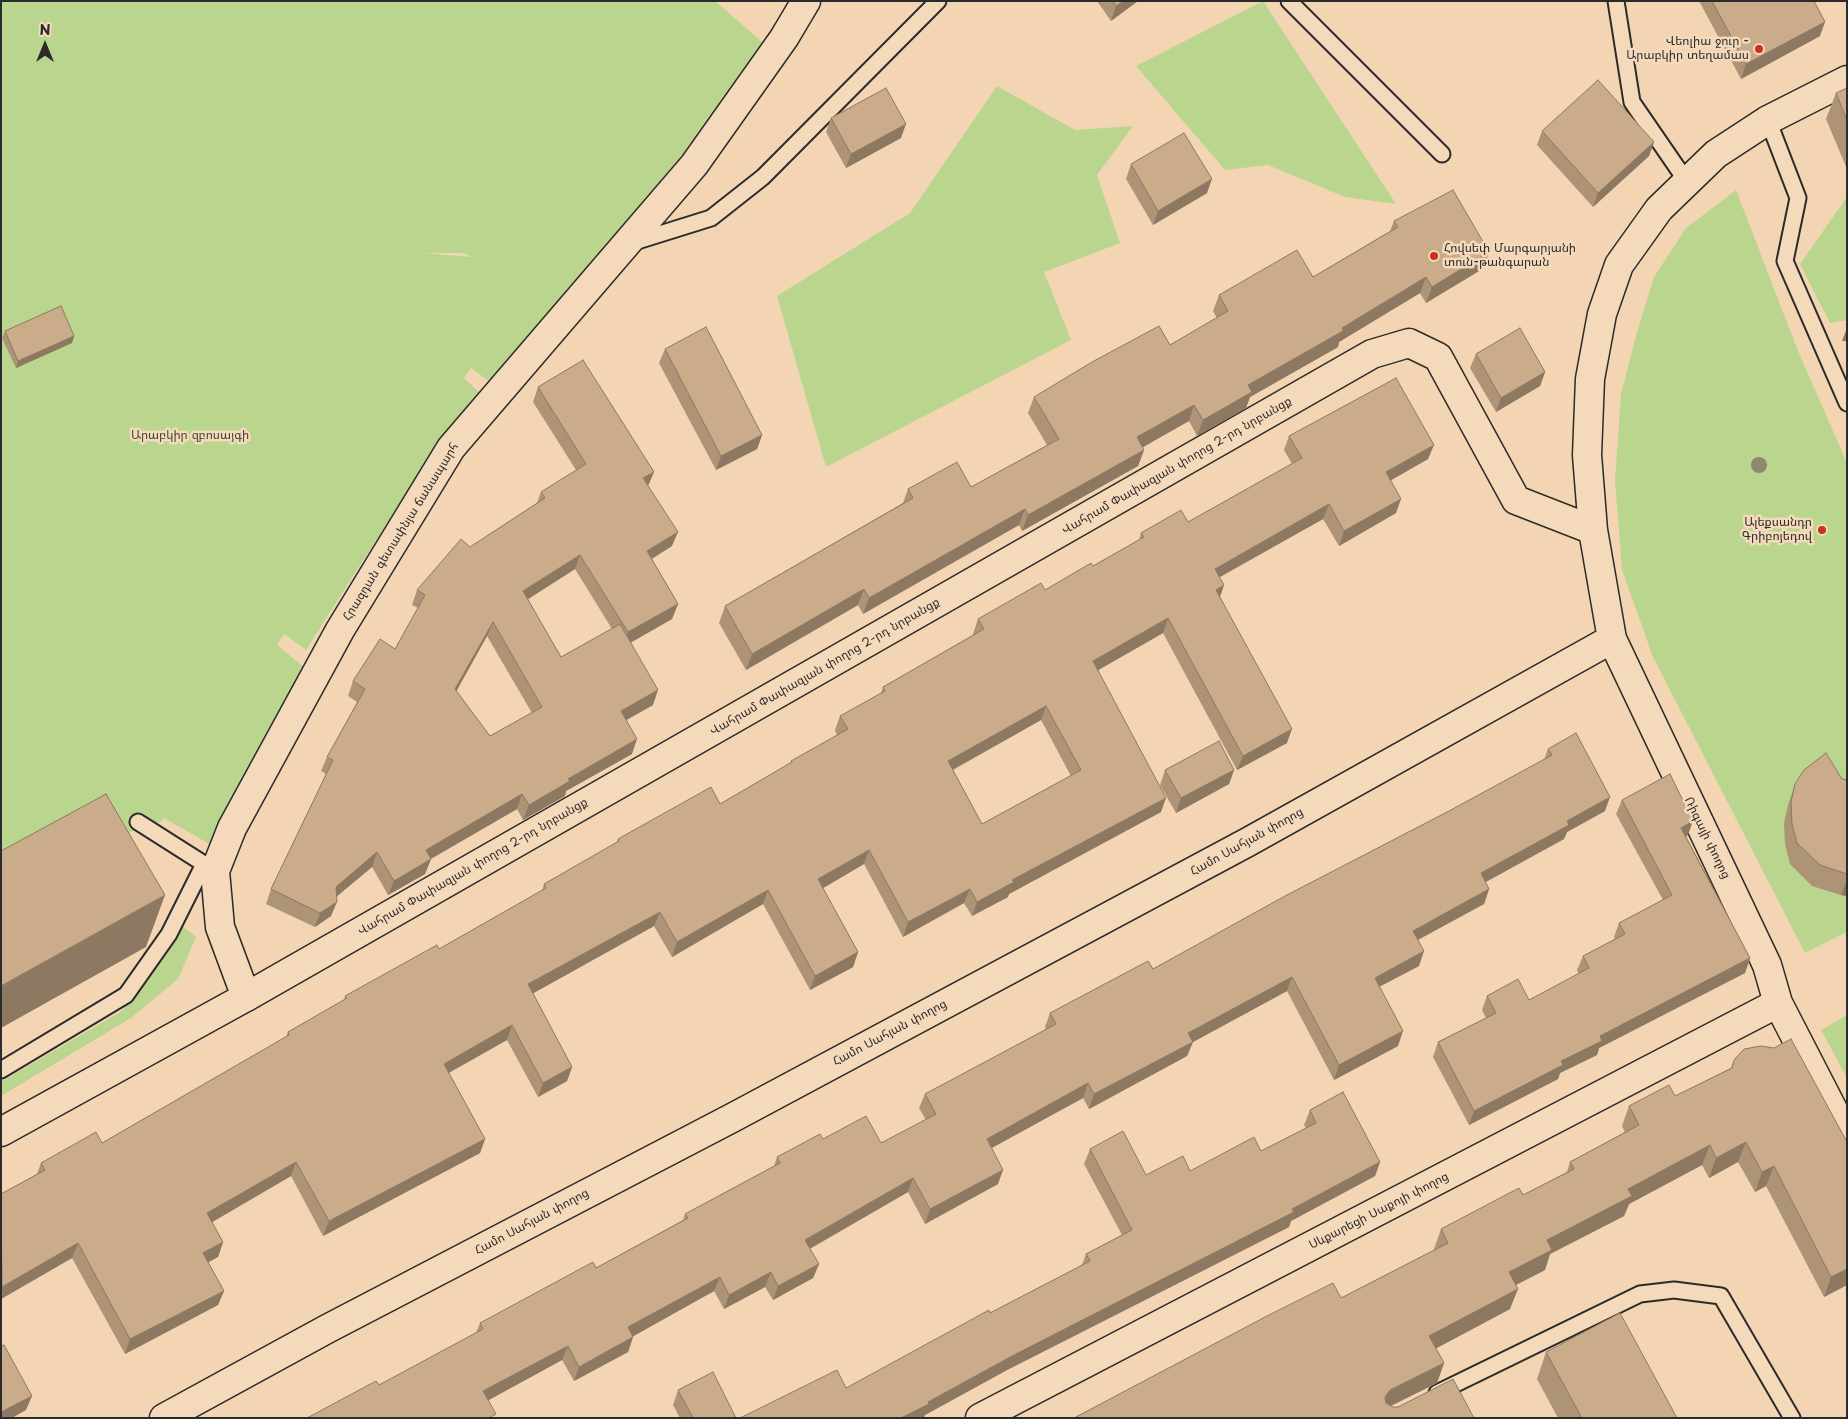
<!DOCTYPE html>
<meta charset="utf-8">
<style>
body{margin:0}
#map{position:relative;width:1848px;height:1419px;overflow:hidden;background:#f3d5b4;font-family:"Playpen Sans",sans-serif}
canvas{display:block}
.frame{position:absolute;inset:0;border:2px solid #2b2b2b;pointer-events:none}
.north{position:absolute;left:20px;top:20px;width:50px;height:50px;-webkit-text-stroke:4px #f4d9bb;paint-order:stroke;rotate:0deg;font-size:14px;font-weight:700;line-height:20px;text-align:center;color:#2b2b2b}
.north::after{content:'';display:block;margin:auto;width:18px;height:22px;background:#2b2b2b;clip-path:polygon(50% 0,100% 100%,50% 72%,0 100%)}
</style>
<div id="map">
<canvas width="1848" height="1419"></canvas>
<div class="frame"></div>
<div class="north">N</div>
</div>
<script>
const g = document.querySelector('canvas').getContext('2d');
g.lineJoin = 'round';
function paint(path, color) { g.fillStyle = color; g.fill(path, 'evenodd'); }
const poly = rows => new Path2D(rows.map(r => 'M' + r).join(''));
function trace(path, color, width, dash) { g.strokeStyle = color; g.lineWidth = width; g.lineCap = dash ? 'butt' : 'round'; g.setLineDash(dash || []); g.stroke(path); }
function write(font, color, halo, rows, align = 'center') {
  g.font = font + ' "Playpen Sans","Noto Sans Armenian",sans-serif'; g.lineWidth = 5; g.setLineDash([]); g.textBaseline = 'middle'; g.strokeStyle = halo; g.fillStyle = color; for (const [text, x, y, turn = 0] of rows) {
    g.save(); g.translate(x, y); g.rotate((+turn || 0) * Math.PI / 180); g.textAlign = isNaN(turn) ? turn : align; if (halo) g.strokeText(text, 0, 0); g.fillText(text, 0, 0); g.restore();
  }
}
const green = poly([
 [1,1,715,1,762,42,678,160,489,381,471,368,464,378,480,393,440,440,306,650,284,634,277,645,304,667,219,821,211,845,164,818,161,822,87,846,1,893],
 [425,253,464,253,471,257,470,257],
 [1263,1,1396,204,1345,197,1268,165,1225,170,1136,66],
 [997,86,1075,130,1133,126,1097,175,1120,243,1044,272,1071,340,826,467,777,296,910,213],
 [1736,190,1798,351,1847,463,1847,932,1805,953,1653,657,1622,570,1615,481,1621,394,1637,332,1654,277,1686,228],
 [1847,197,1847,320,1830,323,1800,264],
 [181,925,196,937,178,979,131,1018,1,1096,1,1082,122,1011,167,953],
 [1847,1015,1847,1078,1821,1030]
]);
const lane = poly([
 [1289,1,1442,154],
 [1616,1,1632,102,1687,182],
 [1768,120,1798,198,1785,261,1847,403],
 [631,243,711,218,763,177,938,1],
 [138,822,212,869],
 [1,1070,126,995,169,934,204,864],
 [1437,1393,1640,1294,1674,1290,1721,1296,1792,1418]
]);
const street = poly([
 [1847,80,1768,120,1716,154,1659,209,1619,265,1602,314,1590,379,1587,455,1593,530,1612,639,1767,965,1778,1003,1847,1137],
 [246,997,1372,354,1409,343,1438,357,1516,500,1593,530],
 [164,1418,327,1329,732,1118,1248,842,1612,639],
 [980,1418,1778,1003]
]);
const secondary = poly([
 [1,1132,246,997,220,927,215,871,232,828,340,630,451,448,694,165,784,38,806,1]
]);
const trees = [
 [1759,465]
];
const wall = poly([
 [1097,1,1138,1,1111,21],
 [1699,1,1814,1,1820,36,1741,79],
 [1847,88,1847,169,1826,119,1836,93],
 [831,118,901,138,846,168,826,132],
 [1542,131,1654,142,1649,156,1593,207,1537,145],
 [1131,164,1207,193,1153,225,1126,179],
 [1394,221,1484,268,1426,303,1420,293,1339,342,1338,347,1250,397,1246,408,1197,436,1189,421,1142,447,1144,450,1138,466,1022,531,1019,525,863,614,858,605,746,670,719,623,725,606,903,503,908,489,971,487,1047,445,1028,413,1034,397,1170,345,1217,318,1213,311,1219,295,1313,277,1390,231],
 [5,331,74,336,72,343,16,368,2,338],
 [665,349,762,435,757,449,716,470,659,363],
 [1476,354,1545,372,1540,386,1496,412,1470,368],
 [538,387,648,486,672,546,652,559,678,604,672,619,631,642,653,705,626,720,632,754,566,791,565,796,523,820,517,809,431,859,425,874,388,895,372,867,336,897,331,916,315,927,266,904,271,889,326,774,321,771,327,757,357,702,348,696,353,681,395,649,418,608,412,605,417,590,470,547,537,503,541,492,576,470,533,402],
 [575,569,612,629,561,657,527,600],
 [487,636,532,713,490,736,456,692],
 [1289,436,1428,459,1391,480,1396,513,1339,546,1323,519,1220,577,1220,596,1287,743,1237,770,1163,633,1098,670,1161,812,1009,894,1008,897,972,916,964,903,903,937,864,864,823,888,858,952,853,967,810,990,763,904,672,957,654,926,533,993,572,1067,567,1081,538,1097,507,1040,449,1073,485,1139,480,1153,323,1236,291,1176,212,1222,223,1242,218,1257,208,1262,224,1291,218,1305,125,1354,72,1258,1,1299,1,1194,37,1174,41,1163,102,1143,286,1037,288,1032,344,1000,345,996,439,949,542,891,544,884,616,843,618,839,720,804,790,764,791,761,837,735,835,730,840,716,881,693,883,687,973,635,973,634,978,619,1045,590,1093,566,1139,540,1141,533,1188,522,1292,464,1284,450],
 [1041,720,1071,776,982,824,953,770],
 [1548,749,1605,811,1567,832,1564,839,1485,882,1489,889,1484,904,1418,940,1419,966,1379,987,1398,1046,1334,1080,1287,991,1193,1042,1187,1056,1089,1109,1083,1098,992,1148,998,1184,925,1224,908,1192,810,1249,819,1264,813,1278,773,1300,765,1287,724,1309,714,1291,633,1336,633,1337,628,1352,574,1381,562,1360,488,1400,379,1385,476,1333,480,1323,596,1268,683,1220,685,1214,774,1166,777,1157,823,1139,881,1143,926,1120,919,1108,925,1094,1046,1030,1045,1027,1050,1013,1153,969,1449,811,1544,760],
 [1165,770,1234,770,1229,784,1176,813,1160,785],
 [1842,779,1847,780,1847,896,1841,895,1812,886,1790,864,1785,844,1784,823,1788,805,1795,784],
 [1622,800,1688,835,1686,836,1750,958,1745,973,1599,1048,1597,1055,1560,1073,1558,1079,1469,1125,1433,1057,1438,1042,1486,1018,1482,1010,1487,996,1529,1000,1579,974,1577,970,1583,956,1615,939,1614,937,1619,923,1663,900,1616,814],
 [1734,1060,1847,1285,1824,1297,1766,1186,1755,1192,1738,1162,1709,1178,1702,1165,1629,1204,1624,1216,1550,1254,1545,1270,1516,1285,1510,1309,1436,1348,1444,1363,1437,1383,1391,1406,1393,1407,1074,1418,1341,1298,1434,1250,1434,1249,1441,1229,1523,1195,1567,1172,1570,1162,1625,1132,1622,1126,1629,1106,1675,1096,1731,1068],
 [1310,1110,1380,1162,1375,1176,1291,1221,1289,1227,1007,1370,925,1415,846,1388,1082,1265,1086,1254,1122,1235,1084,1164,1090,1149,1146,1175,1190,1171,1261,1151,1306,1128,1304,1125],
 [1546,1352,1677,1418,1558,1418,1537,1379],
 [678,1390,736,1418,680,1418,673,1405]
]);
const shadedWall = poly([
 [1124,1,1138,1,1111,21,1116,6],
 [1825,22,1820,36,1741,79,1746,64],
 [906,124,901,138,846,168,851,154],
 [1654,142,1649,156,1593,207,1598,193],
 [1212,179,1207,193,1153,225,1158,211],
 [1489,252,1484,268,1426,303,1432,287],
 [1426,277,1420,293,1339,342,1338,347,1250,397,1246,408,1197,436,1203,420,1248,385],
 [1847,328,1847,341,1842,341],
 [74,336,72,343,16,368,18,361],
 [1545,372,1540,386,1496,412,1501,398],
 [1194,405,1189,421,1131,454,1137,437],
 [762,435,757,449,716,470,721,456],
 [1434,445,1428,459,1381,486,1386,472],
 [1144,450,1138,466,1022,531,1028,515],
 [654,472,648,486,643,478],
 [1401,499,1396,513,1339,546,1344,531],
 [1329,504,1323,519,1209,583,1215,569],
 [1025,509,1019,525,863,614,869,598],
 [678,532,672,546,641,565,647,551],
 [580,555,575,569,517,606,523,591],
 [1224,585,1219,600,1216,590],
 [864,589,858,605,746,670,752,654],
 [678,604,672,619,623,647,628,632],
 [1168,618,1163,633,1088,676,1093,661],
 [493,622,487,636,449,704,455,689],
 [658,690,653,705,616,726,621,711],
 [1046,706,1041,720,943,775,948,761],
 [1292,729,1287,743,1237,770,1243,756],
 [637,739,632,754,566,791,565,796,523,820,529,805,568,779],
 [1234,770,1229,784,1176,813,1181,798],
 [522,794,517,809,420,865,426,850],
 [1610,797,1605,811,1567,832,1564,839,1475,888,1481,873,1567,821],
 [1166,798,1161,812,1009,894,1008,897,972,916,977,902,1012,880],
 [1693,821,1688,835,1676,842,1681,828],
 [869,850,864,864,813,894,818,879],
 [377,852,372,867,330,902,336,887],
 [431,859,425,874,388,895,394,881],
 [1847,880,1847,896,1841,895],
 [970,889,964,903,903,937,908,922],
 [1489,889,1484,904,1408,945,1413,931],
 [768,890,763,904,672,957,677,942],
 [165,895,146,947,1,1028,1,986],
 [337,902,331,916,315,927,320,913],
 [660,912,654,926,523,999,528,984],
 [1424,951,1419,966,1369,992,1375,978],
 [858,952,853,967,810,990,815,976],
 [1750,958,1745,973,1599,1048,1597,1055,1560,1073,1558,1079,1469,1125,1474,1111,1561,1061,1600,1036],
 [1292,977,1287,991,1193,1042,1187,1056,1089,1109,1094,1094,1188,1033],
 [512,1025,507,1040,439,1078,444,1064],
 [1403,1031,1398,1046,1334,1080,1339,1065],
 [572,1067,567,1081,538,1097,543,1083],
 [1088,1083,1083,1098,982,1153,987,1139],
 [485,1139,480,1153,323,1236,329,1221],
 [1746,1142,1738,1162,1709,1178,1716,1158],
 [1710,1145,1702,1165,1629,1204,1624,1216,1550,1254,1545,1270,1502,1292,1509,1272,1547,1240,1628,1189],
 [296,1162,291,1176,202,1228,207,1213],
 [1380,1162,1375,1176,1291,1221,1289,1227,1007,1370,925,1415,924,1418,901,1418,928,1402,1012,1356],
 [1774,1166,1766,1186,1755,1192,1762,1172],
 [1003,1170,998,1184,925,1224,930,1209],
 [913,1178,908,1192,800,1254,805,1240],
 [223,1242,218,1257,198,1268,203,1253],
 [78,1243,72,1258,1,1299,2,1287],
 [819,1264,813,1278,773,1300,778,1286],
 [1847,1269,1847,1285,1824,1297,1831,1277],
 [771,1272,765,1287,724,1309,729,1295],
 [720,1277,714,1291,623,1342,628,1327],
 [1518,1289,1510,1309,1422,1356,1429,1336],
 [224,1291,218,1305,125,1354,130,1339],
 [633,1337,628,1352,574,1381,579,1367],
 [568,1346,562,1360,478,1406,483,1391],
 [1444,1363,1437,1383,1382,1410,1385,1397,1390,1390],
 [32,1396,26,1410,12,1418,1,1418,1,1412]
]);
const building = poly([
 [1113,1,1124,1,1116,6,1113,1],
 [1712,1,1814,1,1825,22,1746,64,1712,1],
 [1598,80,1654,142,1598,193,1542,131,1598,80],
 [886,88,906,124,851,154,831,118,886,88],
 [1847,88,1847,120,1836,93,1847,88],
 [1184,133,1212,179,1158,211,1131,164,1184,133],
 [1453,190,1489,252,1432,287,1426,277,1342,328,1343,331,1248,385,1252,392,1203,420,1194,405,1137,437,1144,450,1028,515,1025,509,869,598,864,589,752,654,725,606,913,498,908,489,957,462,971,487,1059,439,1034,397,1092,362,1159,326,1170,345,1228,311,1219,295,1297,250,1313,277,1398,227,1394,221,1453,190],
 [61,306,74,336,18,361,5,331,61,306],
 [706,327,762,435,721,456,665,349,706,327],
 [1520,328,1545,372,1501,398,1476,354,1520,328],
 [583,360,654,472,643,478,678,532,647,551,678,604,628,632,580,555,523,591,561,657,620,624,658,690,621,711,637,739,568,779,570,781,529,805,522,794,426,850,431,859,394,881,377,852,336,887,337,902,320,913,271,889,333,760,327,757,365,689,353,681,380,639,395,649,425,595,417,590,461,539,470,547,545,498,541,492,586,464,538,387,583,360],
 [493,622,542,707,490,736,455,689,493,622],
 [1396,378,1434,445,1386,472,1401,499,1344,531,1329,504,1215,569,1224,585,1216,590,1292,729,1243,756,1168,618,1093,661,1166,798,1012,880,1014,882,977,902,970,889,908,922,869,850,818,879,858,952,815,976,768,890,677,942,660,912,528,984,572,1067,543,1083,512,1025,444,1064,485,1139,329,1221,296,1162,207,1213,223,1242,203,1253,224,1291,130,1339,78,1243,2,1287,1,1194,45,1170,41,1163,96,1132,102,1143,289,1035,288,1032,347,998,345,996,437,945,439,949,546,888,544,884,619,841,618,839,711,787,720,804,792,762,791,761,848,729,840,716,885,691,883,687,984,629,978,619,1041,583,1045,590,1091,563,1093,566,1144,537,1141,533,1181,510,1188,522,1302,458,1289,436,1396,378],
 [1046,706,1081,770,982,824,948,761,1046,706],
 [1576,733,1610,797,1567,821,1569,825,1481,873,1489,889,1413,931,1424,951,1375,978,1403,1031,1339,1065,1292,977,1188,1033,1193,1042,1094,1094,1088,1083,987,1139,1003,1170,930,1209,913,1178,805,1240,819,1264,778,1286,771,1272,729,1295,720,1277,628,1327,633,1337,579,1367,568,1346,483,1391,496,1414,489,1418,307,1418,376,1381,379,1385,483,1329,480,1323,593,1262,596,1268,688,1218,685,1214,780,1163,777,1157,820,1134,823,1139,866,1116,881,1143,936,1114,925,1094,1056,1024,1050,1013,1148,961,1153,969,1285,896,1449,811,1552,755,1548,749,1576,733],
 [1219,741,1234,770,1181,798,1165,770,1219,741],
 [1826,753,1842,779,1847,780,1847,874,1820,865,1797,843,1792,824,1791,802,1795,784,1804,770,1826,753],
 [1670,774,1693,821,1681,828,1750,958,1600,1036,1602,1041,1561,1061,1563,1065,1474,1111,1438,1042,1496,1013,1487,996,1518,979,1529,1000,1589,968,1583,956,1625,934,1619,923,1672,895,1622,800,1670,774],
 [106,794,165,895,1,986,1,851,106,794],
 [1791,1039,1847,1142,1847,1269,1831,1277,1774,1166,1762,1172,1746,1142,1716,1158,1710,1145,1628,1189,1632,1196,1547,1240,1552,1250,1509,1272,1518,1289,1429,1336,1444,1363,1390,1390,1385,1397,1386,1403,1393,1407,1398,1407,1453,1379,1474,1418,1074,1418,1267,1316,1333,1283,1341,1298,1448,1243,1441,1229,1519,1188,1523,1195,1574,1169,1570,1162,1639,1125,1629,1106,1669,1085,1675,1096,1732,1068,1734,1060,1744,1049,1761,1046,1774,1048,1791,1039],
 [1343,1092,1380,1162,1292,1209,1294,1212,1012,1356,928,1402,929,1404,901,1418,740,1418,837,1370,846,1388,989,1310,990,1313,1090,1261,1086,1254,1132,1230,1090,1149,1123,1131,1146,1175,1183,1156,1190,1171,1254,1137,1261,1151,1316,1123,1310,1110,1343,1092],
 [1620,1313,1677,1418,1582,1418,1546,1352,1620,1313],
 [4,1345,32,1396,1,1412,1,1347,4,1345],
 [713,1372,736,1418,693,1418,678,1390,713,1372]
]);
const markers = [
 [1759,49,5,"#c8321e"],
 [1434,256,5,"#c8321e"],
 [1822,530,5,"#c8321e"]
];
const poiNames = [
 ["Վեոլիա ջուր -",1749,42],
 ["Արաբկիր տեղամաս",1749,56],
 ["Հովսեփ Մարգարյանի",1444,249,"left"],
 ["տուն-թանգարան",1444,263,"left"],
 ["Ալեքսանդր",1812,523],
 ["Գրիբոյեդով",1812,537]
];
const parkNames = [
 ["Արաբկիր զբոսայգի",190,436]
];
const streetNames = [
 ["Վահրամ Փափազյան փողոց 2-րդ նրբանցք",1177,466,-30],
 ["Հրազդան գետափնյա ճանապարհ",401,532,-58],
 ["Վահրամ Փափազյան փողոց 2-րդ նրբանցք",825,667,-30],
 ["Ռիգայի փողոց",1707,838,64],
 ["Համո Սահյան փողոց",1247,842,-29],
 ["Վահրամ Փափազյան փողոց 2-րդ նրբանցք",473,867,-30],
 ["Համո Սահյան փողոց",890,1033,-28],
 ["Սևքարեցի Սաքոյի փողոց",1379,1211,-27],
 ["Համո Սահյան փողոց",532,1222,-28]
];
paint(green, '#bad68e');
trace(lane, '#2b2b2b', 19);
trace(street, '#2b2b2b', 31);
trace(secondary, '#2b2b2b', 31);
trace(lane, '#f4d9bb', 15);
trace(street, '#f4d9bb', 28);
trace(secondary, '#f4d9bb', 28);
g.fillStyle = '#918671';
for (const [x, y] of trees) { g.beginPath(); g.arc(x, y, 8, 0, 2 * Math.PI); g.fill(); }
paint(wall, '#ae9477');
paint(shadedWall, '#8d7861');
paint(building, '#caac8a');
trace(building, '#8d7861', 1);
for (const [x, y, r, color] of markers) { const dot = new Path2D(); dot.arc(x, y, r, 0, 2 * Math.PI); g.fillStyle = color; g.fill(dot); trace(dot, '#f4d9bb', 2); }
write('12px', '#2b2b2b', '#f4d9bb', poiNames, 'right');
write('12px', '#40453a', '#f4d9bb', parkNames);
write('12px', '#2b2b2b', '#f4d9bb', streetNames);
</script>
